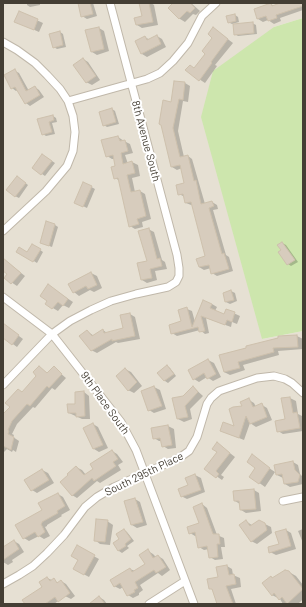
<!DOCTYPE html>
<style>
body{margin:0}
#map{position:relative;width:306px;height:607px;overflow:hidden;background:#f2eee5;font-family:Barlow,sans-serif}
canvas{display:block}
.frame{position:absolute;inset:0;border:4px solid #443e34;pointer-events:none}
</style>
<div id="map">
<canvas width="306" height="607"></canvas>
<div class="frame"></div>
</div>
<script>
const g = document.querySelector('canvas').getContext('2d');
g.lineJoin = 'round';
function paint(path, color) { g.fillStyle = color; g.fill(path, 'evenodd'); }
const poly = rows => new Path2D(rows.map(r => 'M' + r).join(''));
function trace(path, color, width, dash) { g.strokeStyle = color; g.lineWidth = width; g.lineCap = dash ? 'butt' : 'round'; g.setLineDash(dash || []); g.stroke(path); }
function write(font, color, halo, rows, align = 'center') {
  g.font = font + ' Barlow,sans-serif'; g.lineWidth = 4; g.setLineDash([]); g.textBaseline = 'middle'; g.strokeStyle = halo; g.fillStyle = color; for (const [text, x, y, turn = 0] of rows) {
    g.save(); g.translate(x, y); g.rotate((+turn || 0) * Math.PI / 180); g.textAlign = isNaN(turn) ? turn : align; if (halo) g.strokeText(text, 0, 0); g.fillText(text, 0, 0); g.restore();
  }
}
const residential = poly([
 [3,3,303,3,303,18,274,27,262,339,303,331,303,604,3,604]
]);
const green = poly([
 [303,18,303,331,262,339,201,117,213,71,274,27]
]);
const shadow = poly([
 [27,3,40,3,40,5,30,7,27,5],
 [79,3,93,3,97,16,87,19,82,16],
 [142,3,151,3,154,5,158,25,142,28,137,25,143,17],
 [174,3,191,3,200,11,196,15,193,14,185,22,180,19,169,8],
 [285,3,303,3,303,10,280,18,281,21,274,24,268,20,263,22,258,19,255,10,271,4,274,6],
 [19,12,43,23,39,32,21,24],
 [235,15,238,17,239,22,232,24,228,22],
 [252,23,256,25,257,34,238,36,235,34],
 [99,28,104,31,109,51,97,55,92,52],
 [213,28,233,43,215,65,217,66,205,83,187,71,195,69,206,53,213,38],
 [60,32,63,34,66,47,57,49,54,47],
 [157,36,162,39,166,47,147,57,142,54,136,41,145,37,150,40],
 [83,59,88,62,100,80,92,85,86,82],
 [15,71,19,73,29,91,35,87,39,90,44,97,30,106,26,103,18,90,16,91,12,88],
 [175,82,185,83,190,86,188,102,183,101,178,131,184,157,188,156,192,159,205,204,212,202,217,205,218,209,213,210,226,255,229,257,233,271,217,276,212,273,211,268,204,270,199,267,206,257,193,205,191,205,186,203,185,197,179,194,186,184,182,168,177,170,172,167,172,103],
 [112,109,115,111,119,124,107,127,104,125],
 [53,116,56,118,57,122,52,123,55,134,46,136,43,134,39,120],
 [118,137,124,141,130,144,133,153,125,155,128,164,132,162,138,165,140,176,132,178,135,192,140,191,145,194,151,219,142,222,143,227,135,229,130,226,120,181,115,178,116,167,114,159,112,159,107,156],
 [46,157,55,163,45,176,33,168],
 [20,179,28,185,19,198,15,196],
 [84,183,95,189,87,208,79,204],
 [55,225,58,227,52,247,41,243],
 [148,229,154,232,162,260,165,262,167,269,155,271,157,280,147,283,142,280,148,262],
 [282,243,286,245,298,262,291,266,288,264,279,252,282,250],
 [33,245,43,252,37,263,18,251,28,253],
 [3,259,25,276,17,286,5,278,8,274,3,269],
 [91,273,97,276,102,288,94,292,90,290,79,296,74,292],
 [53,289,73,302,69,308,63,305,58,311,46,304],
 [231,291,235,293,237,301,230,304,226,302],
 [212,304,217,307,215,311,225,315,227,310,240,316,237,324,232,322,231,327,206,318,209,333,205,334,200,330,177,336,172,333,182,322,187,309,192,311,195,322],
 [130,314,135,317,140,339,118,343,116,342,97,353,91,350,87,331,94,336,103,330,107,333,124,329],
 [3,324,23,339,17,347,3,337],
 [297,336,303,339,303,349,278,351,279,355,243,365,245,370,230,375,224,372,220,356,279,338,279,337],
 [208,360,214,363,221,377,213,381,207,377,199,382,194,379],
 [167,366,170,368,176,376,168,383,165,381,159,373],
 [39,367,48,374,54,368,66,378,55,390,52,388,35,408,33,407,17,424,12,434,14,435,13,437,19,441,16,452,13,450,12,452,7,449,3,453,3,416,38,376],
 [125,369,131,372,142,386,134,393,128,390],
 [154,387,160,390,166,409,154,413,149,410],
 [193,387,203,396,190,409,192,419,184,422,178,419,183,397],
 [84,392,89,396,90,419,82,419,69,413],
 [290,398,296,401,298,414,302,416,303,431,283,434,278,431,286,420],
 [249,400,254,403,256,407,262,405,267,408,272,420,256,427,250,423,244,440,221,431,235,427,243,406],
 [93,424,98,427,108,448,99,452,94,449,84,428],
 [168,426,174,429,176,448,168,449,163,446,162,441,159,441,154,438],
 [222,447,235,457,221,475,224,477,222,480,206,469],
 [112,451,117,454,123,462,118,465,121,470,100,483,97,481,77,498,72,495,76,467,82,470,86,475,94,469],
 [258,459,266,465,266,466,275,472,265,487,251,477,257,468],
 [293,462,298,465,300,474,303,477,303,484,290,487,285,484,283,478,277,475],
 [42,470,48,473,54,483,37,493,32,490],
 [195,475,201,478,205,492,187,499,181,496],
 [254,490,259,493,261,511,246,513,241,510,240,504,235,501],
 [58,494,63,497,70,510,61,515,62,516,47,525,47,526,45,527,50,536,44,539,39,536,29,541,24,538,43,511],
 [135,499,140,502,147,525,137,528,132,525,125,502],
 [202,504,207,508,217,535,224,538,225,547,221,547,223,559,215,560,210,557,209,549,204,550,199,547,197,536,195,536,190,533,200,523],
 [107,521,113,525,110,545,100,544,95,540],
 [246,521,253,526,259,521,271,527,272,533,257,544,251,541],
 [303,529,303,543,298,531],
 [124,530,127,532,134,541,127,546,129,548,122,553,119,551,114,544,121,539],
 [286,530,291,533,296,549,276,555,270,552,280,544],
 [14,541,19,544,24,552,12,560,13,562,8,565,3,562,3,548],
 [77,547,99,559,89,577,74,569,79,560],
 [148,551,153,554,156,557,158,556,163,559,170,570,162,576,158,573,140,585,143,590,139,593,139,595,133,598,128,595,123,587,120,589,114,586,130,569,135,571,146,564],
 [227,566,232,569,233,575,240,578,241,587,231,589,236,604,218,604,213,590,210,588],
 [289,572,296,576,303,585,303,599,298,604,283,604,280,599,272,595,274,579],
 [47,578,59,583,61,581,66,584,75,596,71,599,65,596,54,604,26,604,43,587],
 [99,597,104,600,107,604,90,604]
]);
const building = poly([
 [78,3,90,3,93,14,81,17,78,3],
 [139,3,149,3,153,22,136,25,134,18,142,16,139,3],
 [173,3,190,3,195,8,190,13,187,11,179,19,168,8,173,3],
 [271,3,272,6,280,3,303,3,303,6,276,15,277,18,268,21,266,16,257,19,254,9,271,3],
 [19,11,38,19,34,30,14,22,19,11],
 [235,14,236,21,228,23,226,16,235,14],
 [253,22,254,33,234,35,233,24,253,22],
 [99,27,104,49,91,52,85,30,99,27],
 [213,27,228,39,211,62,212,63,199,81,185,70,190,65,194,68,205,54,202,51,212,38,208,34,213,27],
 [60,31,63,45,53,48,49,34,60,31],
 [157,35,161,44,141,54,135,41,145,36,147,40,157,35],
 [83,58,96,76,86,83,73,65,83,58],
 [15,69,26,91,35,86,40,95,25,104,15,87,11,89,4,75,15,69],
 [174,81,185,82,183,100,179,99,173,128,180,157,188,155,194,181,196,180,201,204,212,201,214,206,209,208,222,254,224,253,229,269,211,274,209,265,199,267,196,259,205,256,191,202,185,203,183,194,178,195,176,185,184,183,180,165,171,167,161,125,159,124,163,100,171,102,174,81],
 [112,108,116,122,103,126,99,112,112,108],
 [53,115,54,120,49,122,52,132,42,135,37,119,53,115],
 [118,136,120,141,125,140,128,151,121,153,123,164,132,161,135,173,127,175,131,192,140,190,146,216,137,219,139,224,129,227,118,178,114,179,111,167,115,166,113,155,106,157,101,140,118,136],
 [42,154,52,161,41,175,32,168,42,154],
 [17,176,26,183,15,197,6,190,17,176],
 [83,182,92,186,83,207,74,203,83,182],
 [46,221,55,224,49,246,40,243,46,221],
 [149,228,157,259,160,258,162,266,150,269,152,278,141,280,137,263,147,261,138,231,149,228],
 [282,242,295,260,287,265,278,252,281,250,277,245,282,242],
 [32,244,41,249,33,262,16,252,19,247,27,252,32,244],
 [3,258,21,273,11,284,4,278,7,274,3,271,3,258],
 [91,272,97,285,88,289,86,286,73,293,68,284,91,272],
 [48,284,68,299,63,306,58,302,52,309,45,304,47,301,40,296,48,284],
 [231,290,234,300,225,302,223,293,231,290],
 [203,300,212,304,210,308,224,314,226,309,235,312,232,322,227,320,225,325,201,316,205,331,199,332,198,327,171,334,169,325,181,321,178,310,187,307,192,327,203,300],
 [130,313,135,336,112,341,112,339,91,351,79,336,87,330,92,336,103,329,104,333,123,328,120,315,130,313],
 [3,323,19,335,12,345,3,338,3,323],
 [297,335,298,347,273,348,274,352,238,362,240,368,224,372,219,355,246,348,246,346,278,338,278,336,297,335],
 [208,359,216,374,207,379,204,373,193,380,188,370,208,359],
 [167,365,174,374,164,381,157,373,167,365],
 [39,366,47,373,54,366,62,374,49,388,47,386,30,406,27,404,12,421,8,430,9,431,8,434,14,437,11,450,3,446,3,414,10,407,5,403,18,389,22,392,36,376,33,372,39,366],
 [125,368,137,382,128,391,116,376,125,368],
 [154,386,162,406,148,411,141,391,154,386],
 [193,386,198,392,185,406,188,417,177,419,172,398,183,396,193,386],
 [84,391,85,416,76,417,76,413,68,413,67,404,75,404,75,392,84,391],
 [290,397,293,413,297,412,300,428,277,432,275,421,285,419,281,398,290,397],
 [249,398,253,407,262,403,267,417,250,424,246,416,239,438,220,431,223,422,234,426,229,409,233,407,242,406,240,402,249,398],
 [93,423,103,445,93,449,83,428,93,423],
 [168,425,172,445,162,447,160,438,153,439,151,428,168,425],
 [217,442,230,453,216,471,219,474,216,478,204,469,217,452,212,449,217,442],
 [112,450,118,459,113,462,116,466,94,481,92,478,72,496,60,482,68,475,67,474,76,466,84,475,93,469,90,464,112,450],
 [252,454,270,468,259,484,249,477,255,468,247,462,252,454],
 [293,461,295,470,300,475,298,482,284,484,282,474,276,475,274,465,293,461],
 [42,469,49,480,31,491,24,480,42,469],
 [195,474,201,490,181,497,178,489,188,485,185,478,195,474],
 [254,489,256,509,240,510,239,501,234,501,233,491,254,489],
 [58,493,65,506,57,511,58,513,42,522,42,523,41,524,45,532,38,537,35,532,23,539,15,525,42,510,38,503,58,493],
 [135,498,143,522,131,525,124,501,135,498],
 [202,503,213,534,219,534,220,544,217,544,218,557,209,558,207,546,198,548,195,532,189,534,187,527,199,523,193,507,202,503],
 [96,519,108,520,105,542,94,541,96,519],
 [246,520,250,526,259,520,265,523,267,530,251,542,239,525,246,520],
 [124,529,131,539,125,544,126,546,118,551,113,543,119,539,116,534,124,529],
 [286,529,291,546,269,553,268,547,279,544,275,532,286,529],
 [14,540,19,549,3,560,3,547,14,540],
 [77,545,95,555,84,575,73,569,78,560,71,556,77,545],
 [148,549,153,558,158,555,166,567,156,573,154,570,135,582,138,588,134,590,135,592,127,596,120,583,114,587,110,580,130,568,132,572,145,564,139,555,148,549],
 [227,565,229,575,234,574,236,584,226,586,233,604,217,604,212,589,209,589,207,579,218,577,216,567,227,565],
 [285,570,289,571,303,589,287,604,282,597,279,600,274,593,272,596,262,583,271,576,272,578,285,570],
 [47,577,50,581,54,578,57,583,61,580,70,593,58,602,55,597,45,604,25,604,22,600,42,587,39,582,47,577],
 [99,596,105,604,89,604,99,596]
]);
const minor = poly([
 [3,42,17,50,35,63,47,75,60,89,68,101,73,116,75,132,73,151,67,166,46,191,3,231],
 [68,101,147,79,160,73,173,61,188,43,202,16,216,3],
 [3,297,52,334,121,422,136,450,194,604],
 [3,385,52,334,70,321,91,310,111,301,136,294,168,287,176,282,179,276,179,268,177,255,110,3],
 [283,501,303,497],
 [3,584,19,575,33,566,47,553,64,535,85,507,97,497,114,487,179,458,189,451,197,437,207,404,211,398,219,391,257,378,274,376,285,379,292,383,303,393],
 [149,604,185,581]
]);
const streetNames = [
 ["8th Avenue South",146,141,75],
 ["9th Place South",105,403,54],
 ["South 295th Place",144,474,-26]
];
paint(residential, '#e6e0d3');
paint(green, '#cde6ad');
paint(shadow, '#0003');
paint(building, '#d7ccbd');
trace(building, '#cec1ad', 1);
trace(minor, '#c0b8aa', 9);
trace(minor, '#fff', 7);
write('11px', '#443e34', '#fff', streetNames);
</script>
